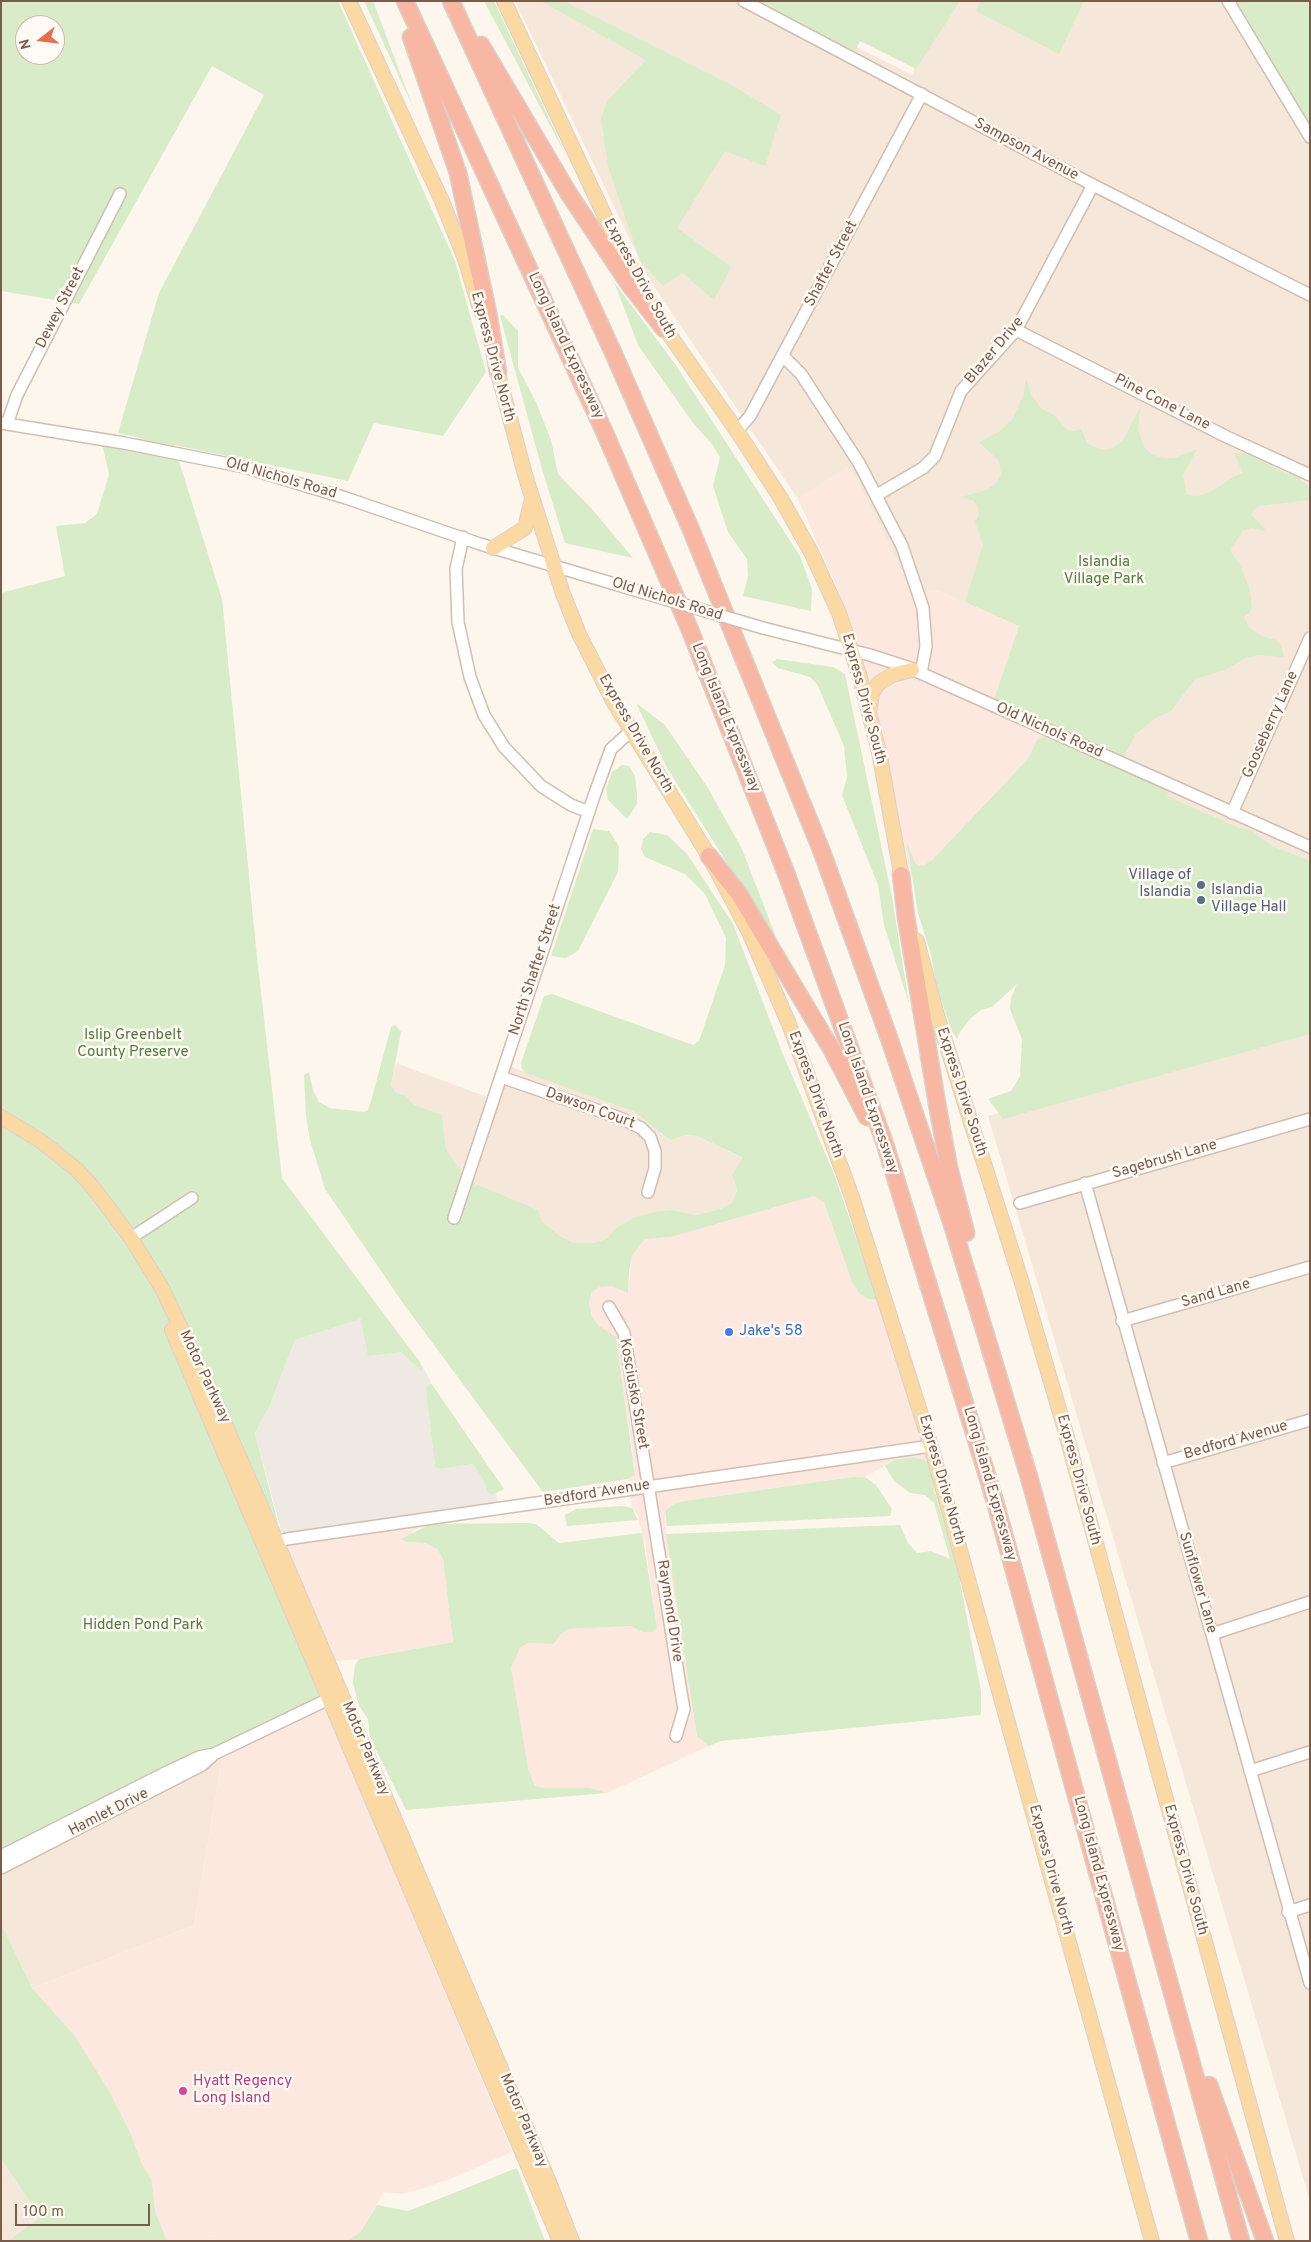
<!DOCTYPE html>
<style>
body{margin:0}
#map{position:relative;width:1311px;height:2242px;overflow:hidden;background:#fdf6ec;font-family:Overpass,sans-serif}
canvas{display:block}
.frame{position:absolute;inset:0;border:2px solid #7a5c4d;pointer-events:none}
.north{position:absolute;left:15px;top:15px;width:50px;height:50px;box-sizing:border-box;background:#fffaf3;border:1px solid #cabbb1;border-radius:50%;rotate:254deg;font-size:14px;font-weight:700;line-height:20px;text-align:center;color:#7a5c4d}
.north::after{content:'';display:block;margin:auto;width:18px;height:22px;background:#e76f51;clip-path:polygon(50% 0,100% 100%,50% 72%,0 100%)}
.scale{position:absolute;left:15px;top:2204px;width:135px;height:22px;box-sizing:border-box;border:2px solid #7a5c4d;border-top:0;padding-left:6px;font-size:15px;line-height:18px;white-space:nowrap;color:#7a5c4d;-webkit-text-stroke:4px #fffaf3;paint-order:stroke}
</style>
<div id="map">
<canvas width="1311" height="2242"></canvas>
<div class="frame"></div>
<div class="north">N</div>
<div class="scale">100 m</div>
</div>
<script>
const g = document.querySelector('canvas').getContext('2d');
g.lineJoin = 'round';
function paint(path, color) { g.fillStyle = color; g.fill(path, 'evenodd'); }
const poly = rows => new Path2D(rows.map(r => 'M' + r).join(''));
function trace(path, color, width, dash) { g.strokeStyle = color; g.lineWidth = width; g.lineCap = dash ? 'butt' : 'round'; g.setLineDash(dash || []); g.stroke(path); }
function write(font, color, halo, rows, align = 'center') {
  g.font = font + ' Overpass,sans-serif'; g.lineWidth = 5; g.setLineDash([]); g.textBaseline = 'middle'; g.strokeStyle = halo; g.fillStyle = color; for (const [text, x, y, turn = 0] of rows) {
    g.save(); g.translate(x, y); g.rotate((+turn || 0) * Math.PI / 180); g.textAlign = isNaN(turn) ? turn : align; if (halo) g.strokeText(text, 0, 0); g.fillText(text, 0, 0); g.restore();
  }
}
const residential = poly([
 [515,1,765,1,912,75,943,1,1246,1,1310,114,1310,998,1120,764,1019,626,936,590,910,595,901,570,850,466,798,499,649,279],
 [1310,1024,1310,2201,988,1116],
 [396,1063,490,1098,501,1063,633,1111,669,1140,687,1135,697,1136,744,1159,732,1175,737,1190,733,1203,720,1209,696,1215,672,1210,616,1228,606,1239,593,1243,574,1243,560,1236,541,1222,468,1181,446,1149,442,1115,413,1105,405,1095,396,1093,391,1085],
 [222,1758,194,1925,32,1988,1,1923,1,1874],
 [1,2159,40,2217,8,2241,1,2241]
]);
const commercial = poly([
 [850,465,901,570,910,594,936,590,1019,626,991,708,1051,735,1033,777,1031,756,912,881,876,714,838,590,798,499],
 [814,1196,824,1202,852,1282,859,1293,868,1299,878,1300,931,1462,913,1457,895,1460,865,1477,852,1477,684,1501,665,1511,666,1534,697,1737,709,1746,607,1793,590,1788,544,1788,535,1786,528,1768,510,1668,520,1648,528,1643,554,1644,560,1635,568,1629,631,1626,642,1632,657,1627,645,1543,637,1515,632,1508,628,1479,634,1475,635,1469,616,1338,598,1325,592,1316,589,1303,592,1292,600,1287,610,1286,628,1293,632,1255,645,1239,671,1237],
 [430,1524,414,1530,407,1542,425,1543,437,1549,443,1559,453,1642,359,1659,335,1661,283,1537],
 [325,1706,512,2152,448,2180,403,2194,384,2192,360,2233,346,2241,214,2241,213,2238,206,2241,167,2241,155,2211,152,2181,141,2162,131,2134,108,2089,74,2035,32,1988,194,1925,222,1758]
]);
const industrial = poly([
 [361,1319,421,1370,420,1362,431,1382,426,1387,427,1399,435,1467,440,1469,473,1464,484,1481,488,1493,492,1495,496,1493,498,1506,283,1537,255,1433,270,1405,295,1340]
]);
const green = poly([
 [1,1,338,1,455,261,486,372,443,436,374,423,348,481,174,445,222,599,256,948,282,1178,420,1362,422,1371,400,1352,368,1356,361,1319,295,1340,270,1405,255,1433,279,1527,227,1409,157,1293,329,1699,1,1856,1,593,65,576,56,526,85,523,97,514,109,474,100,435,145,439,118,433,159,293,264,95,212,66,79,304,1,291],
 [25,25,55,25,55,55,25,55],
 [364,1,373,1,413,107],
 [484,1,494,1,569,161],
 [541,1,564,1,730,84,781,115,765,166,725,151,677,228,731,267,714,300,682,273,663,286,640,261,608,166,601,119,607,101,646,60],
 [739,1,960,1,916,69,860,41,851,60],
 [980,1,1084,1,1059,54,976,11],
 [1236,1,1310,1,1310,130],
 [614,282,675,364,800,556,812,589,811,611,743,596,748,576,747,559,728,532,713,486,720,457,712,444,693,423,638,345],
 [503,315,518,331,518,368,536,402,551,440,558,474,591,508,633,558,565,543,542,469,500,316],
 [1026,379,1032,396,1042,409,1054,415,1066,429,1074,431,1081,429,1088,444,1103,450,1114,448,1123,440,1140,408,1138,429,1144,447,1152,455,1164,458,1174,458,1197,449,1183,475,1187,495,1198,496,1211,492,1235,476,1243,473,1234,453,1247,453,1285,473,1295,475,1310,488,1310,500,1258,506,1251,514,1266,531,1252,528,1243,531,1231,548,1232,554,1240,565,1249,587,1252,606,1250,612,1244,617,1249,627,1263,637,1276,640,1281,645,1284,657,1258,655,1246,658,1225,670,1195,679,1171,711,1154,719,1135,735,1120,764,1171,786,1167,796,1239,828,1251,830,1272,846,1310,861,1310,1034,1003,1119,988,1099,1011,1091,1020,1076,1022,1039,1010,1009,1011,998,1017,984,992,1007,981,1010,971,1018,960,1032,957,1039,952,1032,936,986,931,954,918,913,907,843,914,861,918,866,925,865,932,860,1028,759,1037,740,1046,735,1048,741,1050,735,991,708,1019,626,965,602,983,545,975,522,979,515,978,506,974,501,961,497,987,490,996,483,1001,474,999,461,979,442,1000,431,1012,420,1023,396],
 [777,659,833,667,845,674,892,897,909,1004,884,925,878,885,842,795,847,777,844,746,817,684,810,677,778,668,772,662],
 [636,703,665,725,708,788,742,849,779,945,667,768],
 [622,765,629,766,635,776,637,794,637,804,627,819,608,800,606,789,612,772],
 [593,829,609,831,619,846,618,872,578,951,566,958,551,956],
 [650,832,667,835,687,854,733,924,782,1052,834,1174,878,1300,868,1299,859,1293,852,1282,824,1202,814,1196,671,1237,645,1239,632,1255,629,1272,628,1293,610,1286,600,1287,592,1292,589,1303,592,1316,598,1325,616,1337,635,1475,628,1479,543,1492,405,1306,325,1189,310,1140,306,1116,304,1075,309,1072,313,1090,319,1102,330,1108,364,1112,368,1110,371,1101,391,1027,395,1025,401,1032,391,1085,396,1093,405,1095,414,1105,442,1115,446,1149,468,1181,538,1210,542,1222,560,1236,574,1243,593,1243,606,1239,616,1228,633,1218,654,1212,672,1210,696,1215,720,1209,732,1203,737,1190,732,1175,743,1158,697,1136,687,1135,670,1140,633,1111,526,1073,522,1069,521,1063,544,996,552,994,693,1045,699,1041,725,965,726,938,705,894,685,874,645,857,641,849,643,839],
 [431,1383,504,1489,492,1495,488,1493,484,1481,473,1464,440,1469,435,1467,427,1399,426,1387],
 [913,1457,931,1462,934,1489,957,1566,981,1691,981,1715,721,1741,709,1746,697,1737,666,1534,900,1525,908,1543,917,1553,931,1551,950,1559,934,1503,925,1495,910,1493,894,1481,885,1466,895,1460],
 [852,1477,865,1477,876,1485,892,1509,890,1516,667,1526,665,1511,674,1504,684,1501],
 [622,1506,632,1508,638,1520,567,1526,565,1515,576,1509],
 [526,1523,536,1524,559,1543,642,1533,657,1627,652,1632,642,1632,631,1626,568,1629,560,1635,554,1644,528,1643,520,1648,511,1668,528,1768,535,1786,544,1788,590,1788,607,1793,406,1810,370,1738,368,1719,359,1706,353,1683,355,1665,359,1659,453,1642,443,1559,437,1549,425,1543,407,1542,401,1539,430,1524],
 [1,1923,32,1988,74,2035,108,2089,131,2134,141,2162,152,2181,155,2211,167,2241,8,2241,40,2217,1,2159],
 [517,2168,545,2241,346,2241,360,2233,377,2205,408,2211]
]);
const minor = poly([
 [744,1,1093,185,1310,295],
 [1228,1,1310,137],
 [1016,330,1227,437,1310,475],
 [783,356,801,374,859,463,902,546,923,608,926,646,921,673],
 [1,423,124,443,244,467,346,498,480,544,645,593],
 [7,424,17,395,120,194],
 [737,431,750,416,922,94],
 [877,495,923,468,935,456,961,391,1016,330,1093,185],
 [463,537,456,569,458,622,470,677,484,715,504,747,541,786,571,805,589,812],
 [763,628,870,655,907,667,1310,847],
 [1232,813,1310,638],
 [501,1077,620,1118,641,1128,650,1137,655,1151,655,1168,648,1192],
 [1085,1183,1310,1983],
 [1020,1203,1310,1119],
 [454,1218,594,796,611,749,631,731],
 [131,1238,192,1198],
 [609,1307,624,1333,681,1692,684,1709,676,1736],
 [1122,1321,1310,1267],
 [1163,1463,1310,1420],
 [270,1544,287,1539,931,1446],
 [1212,1634,1310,1602],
 [1250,1771,1310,1752],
 [1,1856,165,1773,199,1757,214,1754,335,1696],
 [1,1868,202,1765,214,1754],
 [1288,1912,1310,1905]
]);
const major = poly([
 [349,1,442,201,465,259,481,312],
 [504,1,616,240,649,301],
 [659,320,737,431,780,497,811,552,839,613,859,674,879,752,903,884],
 [495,362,526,478,563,594,579,634,613,701,709,856,749,932,789,1024,852,1197,931,1446,1152,2241],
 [493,548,525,528,532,498],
 [870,708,872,693,879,683,892,675,912,670],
 [917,941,936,1012,1021,1280,1063,1423,1287,2241],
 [1,1117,41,1141,76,1169,92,1186,131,1238,163,1290,218,1408,271,1529,547,2177,572,2241],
 [172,1330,560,2241]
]);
const highway = poly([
 [405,1,604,431,690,630,786,873,885,1144,994,1498,1199,2241],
 [451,1,612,350,692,532,822,852,889,1038,952,1224,1029,1477,1241,2241],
 [411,37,458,173,488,313,498,372],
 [481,45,569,194,629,284,664,329],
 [709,856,739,894,832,1050,867,1117],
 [901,875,906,917,938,1109,949,1168,966,1233],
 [1209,2085,1265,2241]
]);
const minorBridge = poly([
 [645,593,763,628]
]);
const markers = [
 [1201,885,5,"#5c6f8a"],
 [1201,900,5,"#5c6f8a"],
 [729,1332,5,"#3f7fe0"],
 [183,2091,5,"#d1479c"]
];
const streetNames = [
 ["Sampson Avenue",1026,150,28],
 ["Shafter Street",832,264,-62],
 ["Express Drive South",639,279,61],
 ["Dewey Street",61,308,-63],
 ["Long Island Expressway",565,346,65],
 ["Blazer Drive",995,351,-50],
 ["Express Drive North",492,357,75],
 ["Pine Cone Lane",1162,403,27],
 ["Old Nichols Road",281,479,16],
 ["Old Nichols Road",667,600,17],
 ["Express Drive South",863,699,75],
 ["Long Island Expressway",725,718,68],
 ["Gooseberry Lane",1271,725,-66],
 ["Old Nichols Road",1049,731,24],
 ["Express Drive North",635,734,60],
 ["North Shafter Street",536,970,-72],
 ["Express Drive South",961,1092,72],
 ["Express Drive North",815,1095,70],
 ["Long Island Expressway",867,1098,71],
 ["Dawson Court",590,1109,20],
 ["Sagebrush Lane",1165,1160,-16],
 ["Sand Lane",1216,1294,-16],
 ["Motor Parkway",204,1377,65],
 ["Kosciusko Street",633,1394,80],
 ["Bedford Avenue",1236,1441,-16],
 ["Express Drive North",941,1480,74],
 ["Express Drive South",1078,1480,75],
 ["Long Island Expressway",989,1484,74],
 ["Bedford Avenue",597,1494,-9],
 ["Sunflower Lane",1197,1583,74],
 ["Raymond Drive",669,1611,81],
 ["Motor Parkway",365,1749,67],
 ["Hamlet Drive",109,1813,-27],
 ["Express Drive North",1050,1870,75],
 ["Express Drive South",1185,1870,75],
 ["Long Island Expressway",1098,1874,75],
 ["Motor Parkway",523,2121,67]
];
const parkNames = [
 ["Islandia",1104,563],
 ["Village Park",1104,580],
 ["Islip Greenbelt",133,1036],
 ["County Preserve",133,1053],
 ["Hidden Pond Park",143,1626]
];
const serviceNames = [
 ["Village of",1191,876],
 ["Islandia",1191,893],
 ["Islandia",1211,891,"left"],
 ["Village Hall",1211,908,"left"]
];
const shopNames = [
 ["Jake's 58",739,1332]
];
const hotelNames = [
 ["Hyatt Regency",193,2082],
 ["Long Island",193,2099]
];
paint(residential, '#f5e8da');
paint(commercial, '#fde8e0');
paint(industrial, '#efe9e4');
paint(green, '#d8ecc9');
trace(minor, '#d1beb0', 14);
trace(major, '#dad1cd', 16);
trace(highway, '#dad1cd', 19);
trace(minor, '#fff', 11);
trace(major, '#fbd9a5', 14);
trace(highway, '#f7b7a3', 16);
trace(minorBridge, '#d1beb0', 14, []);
trace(minorBridge, '#fff', 11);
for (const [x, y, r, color] of markers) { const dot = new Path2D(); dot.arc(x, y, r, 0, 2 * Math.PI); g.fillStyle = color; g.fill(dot); trace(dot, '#fffaf3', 2); }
write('15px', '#7a5c4d', '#fffaf3', streetNames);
write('15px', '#537a41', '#fffaf3', parkNames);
write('15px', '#4e5e75', '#fffaf3', serviceNames, 'right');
write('15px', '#366cbe', '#fffaf3', shopNames, 'left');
write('15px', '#b23c85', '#fffaf3', hotelNames, 'left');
</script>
